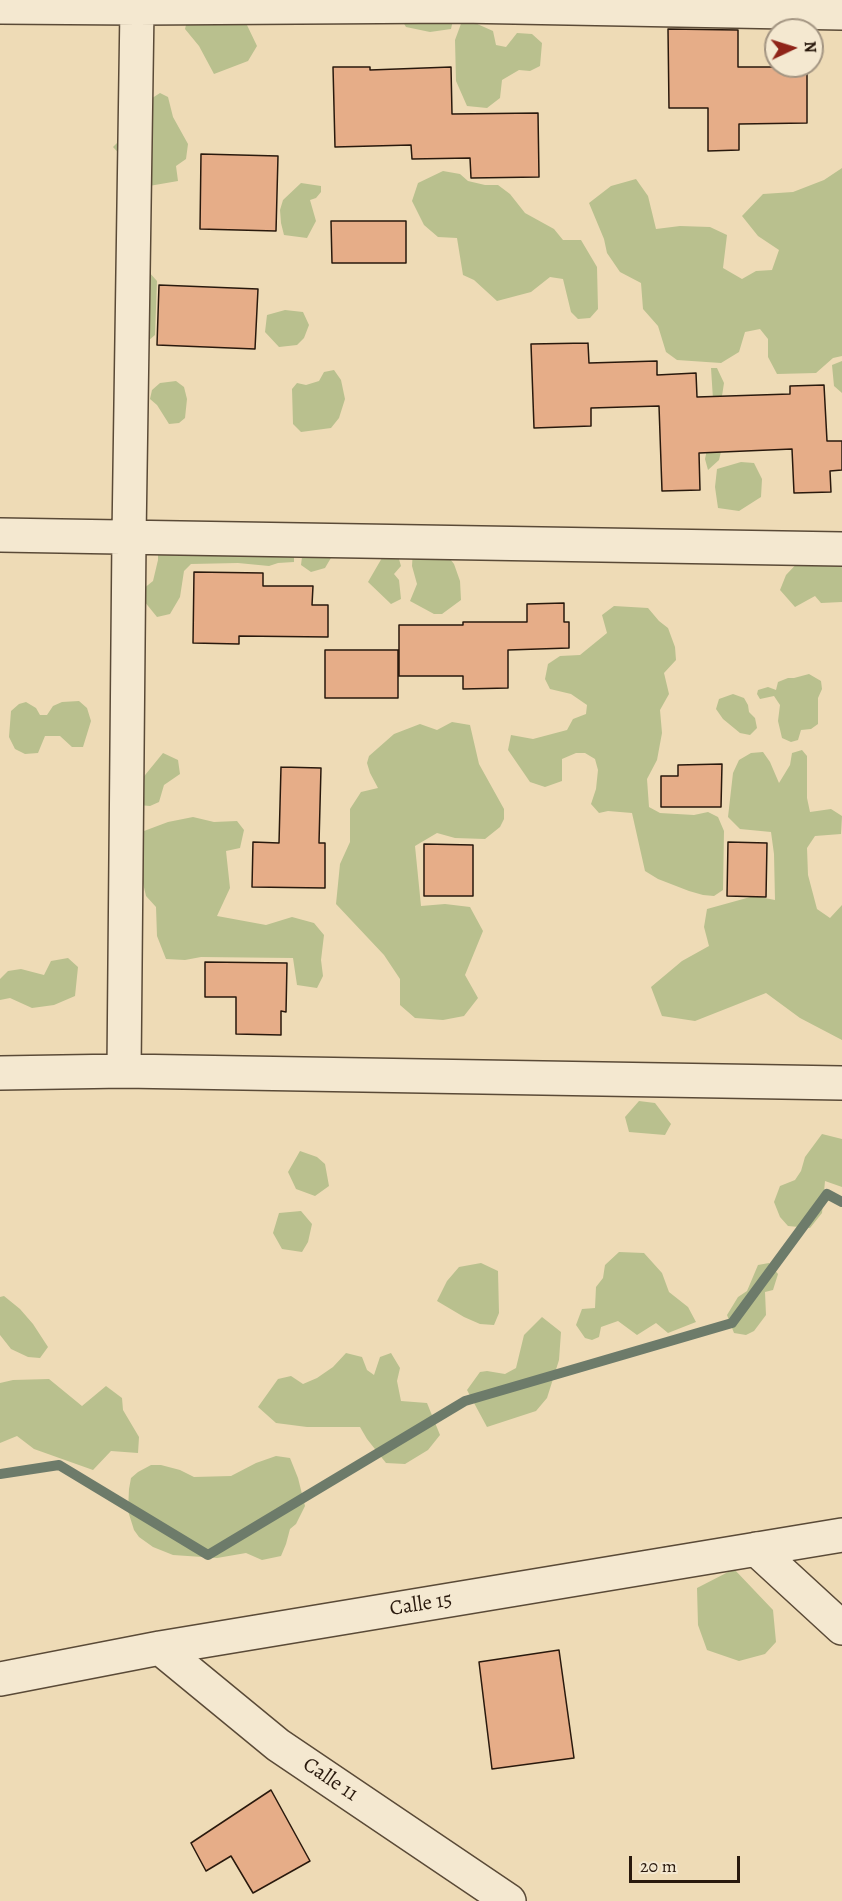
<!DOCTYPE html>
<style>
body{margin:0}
#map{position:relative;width:842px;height:1901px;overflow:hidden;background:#eedbb6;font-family:Alegreya,serif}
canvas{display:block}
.north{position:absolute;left:764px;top:18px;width:60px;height:60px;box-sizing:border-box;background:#f4e8d0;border:2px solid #a39582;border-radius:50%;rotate:86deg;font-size:16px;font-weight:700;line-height:24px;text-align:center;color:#29190d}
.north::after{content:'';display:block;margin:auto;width:21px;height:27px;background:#8f2418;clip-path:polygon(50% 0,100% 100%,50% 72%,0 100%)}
.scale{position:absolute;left:629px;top:1856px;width:111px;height:27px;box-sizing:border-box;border:3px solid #29190d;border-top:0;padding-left:8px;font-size:18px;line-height:21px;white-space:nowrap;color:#29190d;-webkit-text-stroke:4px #f4e8d0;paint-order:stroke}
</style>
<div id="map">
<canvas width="842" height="1901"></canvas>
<div class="north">N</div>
<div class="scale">20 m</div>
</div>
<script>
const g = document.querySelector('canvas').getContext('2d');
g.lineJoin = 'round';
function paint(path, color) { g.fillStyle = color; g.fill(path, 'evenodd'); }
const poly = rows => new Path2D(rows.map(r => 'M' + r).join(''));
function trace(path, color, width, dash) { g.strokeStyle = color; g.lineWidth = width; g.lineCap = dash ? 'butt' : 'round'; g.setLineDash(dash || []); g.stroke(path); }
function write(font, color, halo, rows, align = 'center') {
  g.font = font + ' Alegreya,serif'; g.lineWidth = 6; g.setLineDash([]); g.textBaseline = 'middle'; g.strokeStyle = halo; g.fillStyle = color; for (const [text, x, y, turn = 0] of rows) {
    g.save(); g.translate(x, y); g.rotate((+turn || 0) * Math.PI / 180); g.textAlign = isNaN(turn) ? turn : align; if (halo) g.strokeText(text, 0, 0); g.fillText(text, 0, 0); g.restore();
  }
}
const green = poly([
 [192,0,246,23,257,46,248,61,214,74,199,46,185,29],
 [400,17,453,20,451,29,430,32,406,27],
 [462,21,475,23,493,31,496,45,506,47,517,33,532,34,542,43,540,66,530,71,519,70,502,80,500,98,487,108,467,106,456,81,455,40],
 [160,93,168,97,173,117,188,144,186,159,176,166,178,181,149,186,113,147,135,125,143,104],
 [842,168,842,356,833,358,816,373,777,374,768,357,768,339,760,329,745,332,739,352,721,363,677,360,666,352,658,326,643,309,641,283,620,272,607,253,604,239,589,203,611,186,636,179,648,196,656,229,680,226,710,227,727,235,723,268,742,279,756,271,772,270,779,250,758,236,742,216,763,194,793,192,824,180],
 [443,171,460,174,468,181,485,185,498,185,510,194,525,213,554,229,563,240,581,240,597,267,598,309,590,318,578,319,571,312,563,279,550,277,531,292,497,301,474,280,463,275,457,238,438,237,424,225,412,201,418,183],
 [301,183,321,186,321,192,316,198,310,200,316,221,307,238,284,235,281,223,280,210,283,200],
 [148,271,157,281,155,335,141,347],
 [285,310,303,312,309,325,304,338,297,345,279,347,265,332,267,315],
 [842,361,842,393,834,386,832,365],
 [711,368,717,368,724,383,722,396,725,435,719,460,708,470,705,459,714,415],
 [334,370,341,380,345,399,339,418,331,428,301,432,293,424,292,389,297,383,306,385,319,381,324,372],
 [176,381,184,387,187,399,185,418,179,423,169,424,157,405,150,399,152,390,160,383],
 [741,462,754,463,762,479,761,497,739,511,718,508,715,487,717,469],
 [158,536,294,545,294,562,278,563,269,566,238,563,191,564,184,571,180,597,170,614,157,617,144,601,143,589,153,581,158,560],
 [304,541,338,546,325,568,311,572,301,565],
 [842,547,842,602,821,603,815,596,795,607,780,590,786,575,804,556],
 [396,549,401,566,394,574,399,580,401,599,391,604,368,582,386,551],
 [413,550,443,550,454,564,460,581,461,600,442,614,434,614,410,601,417,584,412,566],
 [614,606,648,608,659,621,668,628,675,647,676,660,664,673,669,694,660,710,662,733,657,760,647,779,649,807,660,813,694,815,708,812,718,817,724,831,723,890,714,896,703,895,689,891,658,879,645,871,632,813,608,811,599,813,591,804,596,789,598,770,595,759,585,753,576,753,562,759,562,781,545,787,530,782,508,750,511,735,533,739,567,730,573,719,586,714,587,705,571,694,550,689,545,679,548,664,560,656,580,655,607,633,602,615],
 [809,674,821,681,822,689,818,698,818,724,811,729,801,730,798,740,791,742,782,738,778,721,780,705,774,696,760,699,757,694,758,690,768,687,776,690,778,682,788,678,794,678],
 [733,694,744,698,748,705,749,712,755,718,757,728,750,735,740,733,723,719,716,709,719,699],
 [79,701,87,708,91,721,83,747,72,747,60,736,45,736,38,753,25,754,15,749,9,737,11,711,19,704,26,702,36,708,40,715,47,715,53,706,62,702],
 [452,722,470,725,479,764,504,809,504,819,500,827,485,839,455,838,437,833,415,846,421,906,445,904,470,907,483,931,465,975,478,998,464,1016,443,1020,415,1018,400,1005,400,979,384,955,336,904,340,864,350,842,350,809,361,792,378,788,370,773,367,763,369,756,394,734,420,724,437,730],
 [802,750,807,756,807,798,810,812,831,809,842,816,841,834,815,836,807,848,808,875,817,909,830,918,842,905,842,1040,800,1018,766,993,695,1021,662,1016,651,987,682,961,709,946,704,927,707,909,754,896,775,900,774,854,771,832,740,829,728,817,733,773,739,760,751,753,763,752,770,762,779,783,790,765,792,753],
 [163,753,178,760,180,774,164,785,159,802,150,806,139,805,141,780],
 [193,817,214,822,237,821,244,830,240,848,226,851,230,888,217,916,266,925,292,917,314,923,324,935,321,960,323,976,317,988,297,985,293,958,201,957,185,960,166,959,157,936,156,907,146,896,140,870,144,831,168,822],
 [68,958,78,967,75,996,54,1005,32,1008,10,998,0,1000,0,979,8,971,21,969,44,975,51,961],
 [639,1101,655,1103,671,1124,665,1135,629,1132,625,1117],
 [822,1134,842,1139,842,1187,825,1181,822,1213,810,1228,788,1226,780,1217,774,1202,780,1186,795,1180,801,1171,805,1157],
 [300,1151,317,1157,325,1164,329,1186,315,1196,296,1189,288,1172],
 [301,1211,312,1224,308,1242,302,1252,282,1249,273,1233,279,1213],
 [619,1252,644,1253,662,1273,669,1292,688,1307,696,1322,668,1333,656,1323,637,1335,618,1321,601,1327,599,1337,592,1340,585,1338,576,1325,582,1309,595,1308,596,1287,603,1278,605,1265],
 [481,1263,498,1271,499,1313,494,1325,480,1324,464,1317,437,1301,447,1281,459,1267],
 [769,1263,778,1274,773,1290,765,1292,766,1315,754,1331,746,1335,734,1333,727,1315,738,1297,747,1291,758,1265],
 [4,1296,20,1309,33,1324,48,1347,40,1358,28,1357,11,1349,0,1335,0,1297],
 [542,1317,561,1332,559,1360,547,1398,536,1411,487,1427,467,1390,480,1372,487,1371,505,1374,516,1368,524,1335],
 [346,1353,362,1357,367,1370,374,1375,380,1357,391,1353,400,1368,397,1381,401,1401,427,1403,440,1435,428,1450,405,1464,386,1463,367,1439,360,1427,307,1427,276,1423,258,1407,278,1379,291,1376,303,1384,317,1378,333,1367],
 [49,1379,82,1406,106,1386,122,1398,123,1410,139,1437,138,1453,111,1451,93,1470,34,1449,17,1436,0,1443,0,1383,13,1380],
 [276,1456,290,1458,298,1478,305,1506,296,1524,290,1529,286,1544,281,1556,262,1560,246,1553,217,1558,173,1555,153,1547,139,1537,134,1530,128,1511,129,1489,131,1478,138,1472,151,1465,161,1465,180,1470,194,1477,231,1476,256,1463],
 [734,1569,773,1610,776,1642,765,1654,739,1661,707,1650,698,1625,697,1588]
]);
const stream = poly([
 [0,1474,59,1465,208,1555,465,1401,732,1323,827,1194,842,1202]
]);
const building = poly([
 [668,29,738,30,738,67,807,67,807,123,739,124,739,150,708,151,708,108,669,108,668,29],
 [333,67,370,67,370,70,451,67,452,114,538,113,539,177,471,178,470,158,412,159,411,145,335,147,333,67],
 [201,154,278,156,276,231,200,229,201,154],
 [331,221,406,221,406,263,332,263,331,221],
 [159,285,258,289,255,349,157,345,159,285],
 [588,343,589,363,657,361,657,375,696,373,697,397,790,394,790,386,824,385,827,441,842,441,842,470,830,471,831,492,794,493,792,449,699,453,700,490,662,491,659,406,591,408,591,426,534,428,531,344,588,343],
 [194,572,263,573,263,586,313,586,312,605,328,605,328,637,239,636,239,644,193,643,194,572],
 [564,603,564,622,569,622,569,648,508,650,508,688,463,689,463,676,399,676,399,625,463,625,463,622,527,622,527,604,564,603],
 [325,650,398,650,398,698,325,698,325,650],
 [722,764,721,807,661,807,661,776,678,776,678,765,722,764],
 [281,767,321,768,319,843,325,843,325,888,252,887,253,842,279,843,281,767],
 [728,842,767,843,766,897,727,896,728,842],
 [424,844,473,845,473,896,424,896,424,844],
 [205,962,287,963,286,1012,281,1011,281,1035,236,1034,236,997,205,997,205,962],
 [559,1650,574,1758,492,1769,479,1662,559,1650],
 [271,1790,310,1861,253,1893,231,1856,206,1871,191,1843,271,1790]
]);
const minor = poly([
 [0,7,137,8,460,6,842,13],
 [0,535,842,549],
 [124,1071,129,537,137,8],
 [0,1073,124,1071,842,1083],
 [756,1549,842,1628],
 [160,1648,278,1745,509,1901],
 [0,1679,160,1648,842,1535]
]);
const streetNames = [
 ["Calle 15",421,1605,-9],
 ["Calle 11",330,1780,34]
];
paint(green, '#b9c08e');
trace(stream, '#6d7b6a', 10);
paint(building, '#e6ad88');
trace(building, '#29190d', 1.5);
trace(minor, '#5a4a37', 36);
trace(minor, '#f4e8d0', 33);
write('21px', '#29190d', '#f4e8d0', streetNames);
</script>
